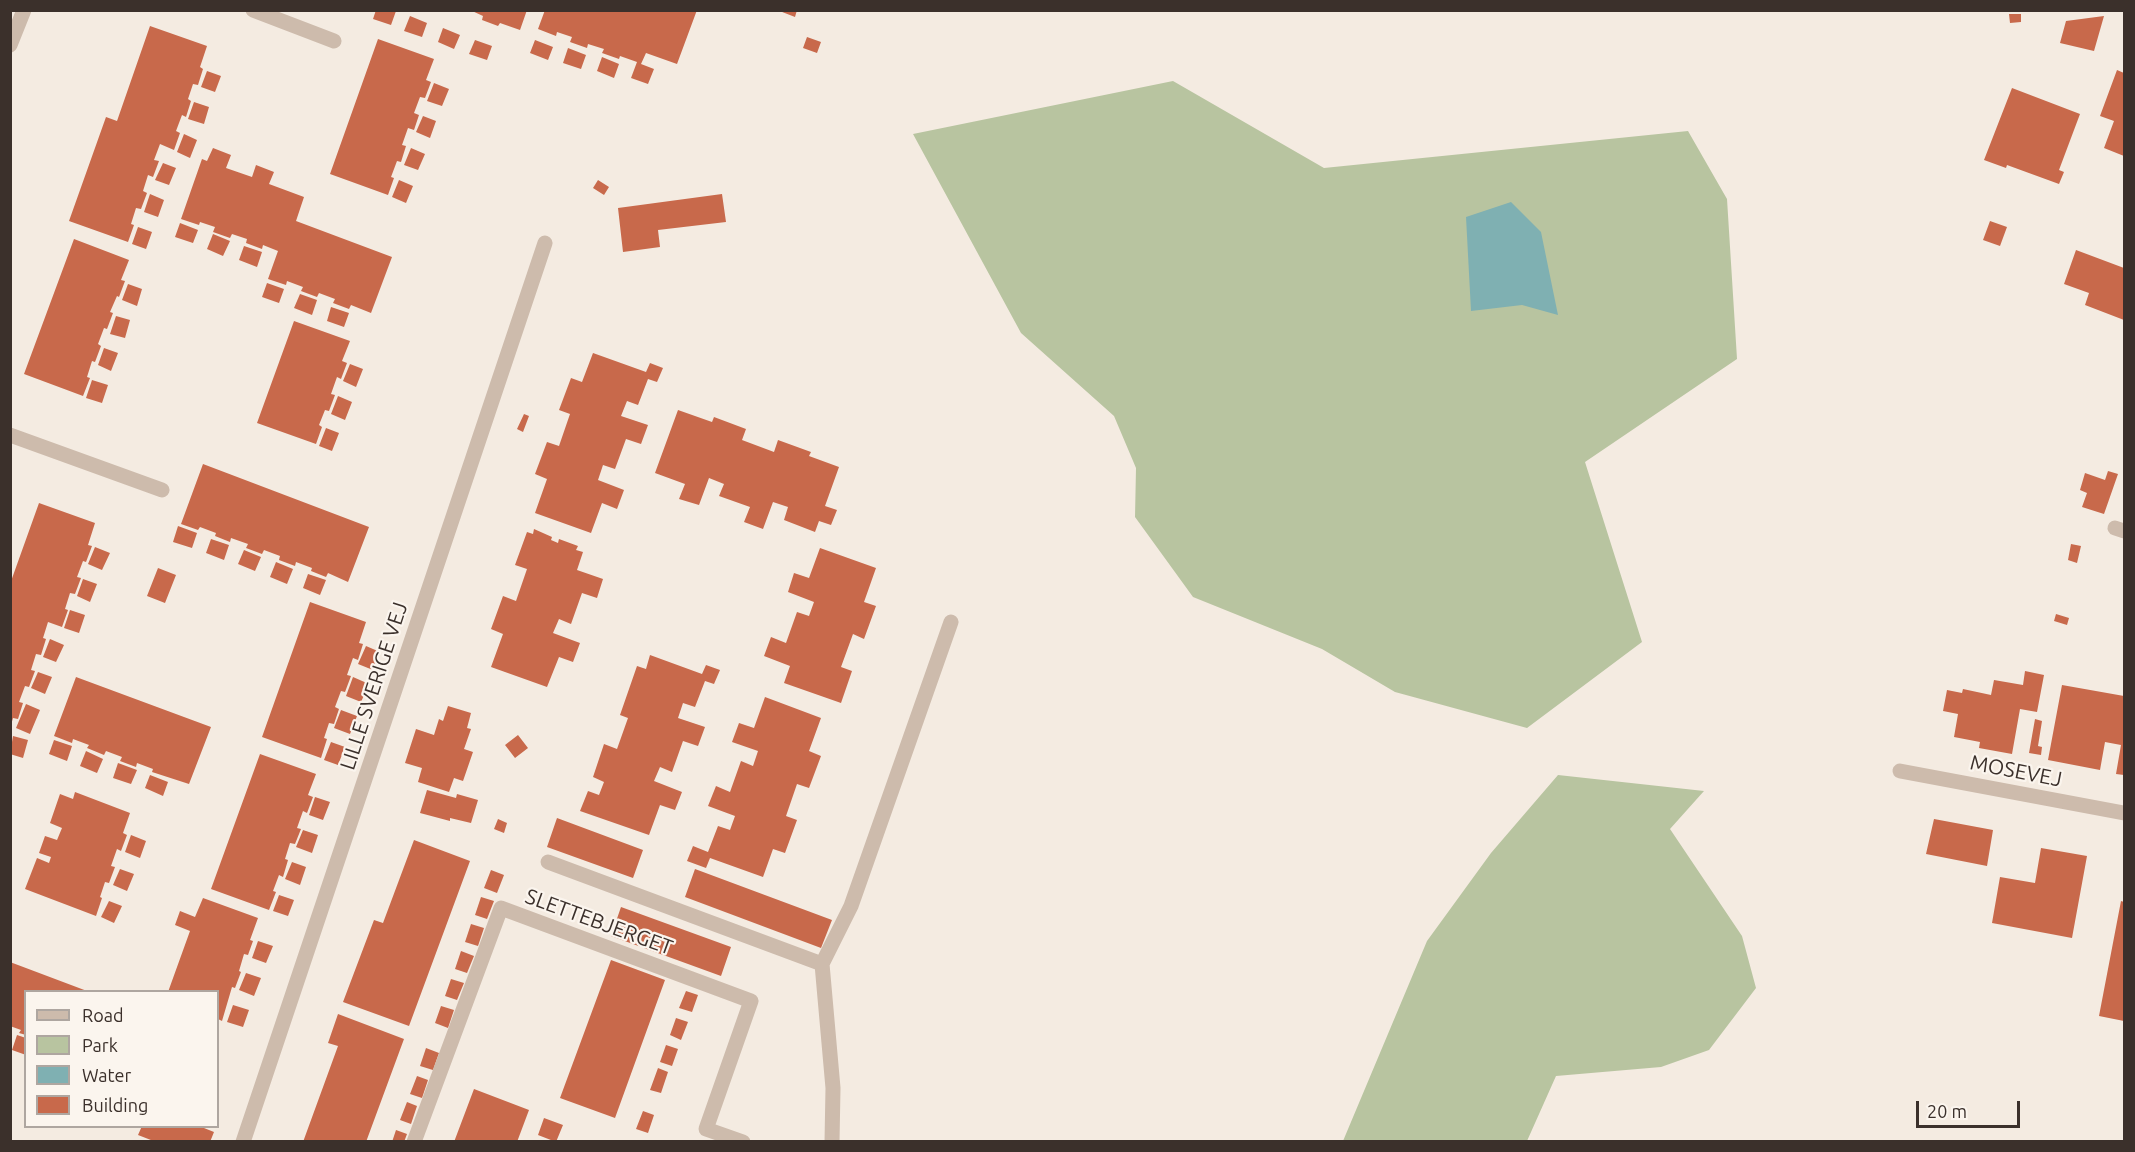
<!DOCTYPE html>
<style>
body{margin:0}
#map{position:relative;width:2135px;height:1152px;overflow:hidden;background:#f4ebe1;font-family:Ubuntu,sans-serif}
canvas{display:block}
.frame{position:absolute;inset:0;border:12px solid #3b302b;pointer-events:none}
.legend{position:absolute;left:24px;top:990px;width:195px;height:138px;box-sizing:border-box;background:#fbf5ee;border:2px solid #aea6a0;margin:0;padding:8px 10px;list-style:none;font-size:18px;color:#3b302b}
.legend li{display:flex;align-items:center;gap:12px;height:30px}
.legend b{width:30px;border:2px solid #aea6a0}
.scale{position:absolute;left:1916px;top:1101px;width:104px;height:27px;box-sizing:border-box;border:3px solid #3b302b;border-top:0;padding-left:8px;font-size:18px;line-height:21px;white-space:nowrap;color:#3b302b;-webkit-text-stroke:4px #fbf5ee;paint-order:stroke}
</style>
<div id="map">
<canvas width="2135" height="1152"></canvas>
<div class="frame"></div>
<ul class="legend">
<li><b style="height:8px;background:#cdbbac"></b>Road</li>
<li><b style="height:16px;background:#b8c4a0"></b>Park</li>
<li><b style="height:16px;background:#7fb0b2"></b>Water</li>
<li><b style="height:16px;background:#c8694b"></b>Building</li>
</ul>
<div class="scale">20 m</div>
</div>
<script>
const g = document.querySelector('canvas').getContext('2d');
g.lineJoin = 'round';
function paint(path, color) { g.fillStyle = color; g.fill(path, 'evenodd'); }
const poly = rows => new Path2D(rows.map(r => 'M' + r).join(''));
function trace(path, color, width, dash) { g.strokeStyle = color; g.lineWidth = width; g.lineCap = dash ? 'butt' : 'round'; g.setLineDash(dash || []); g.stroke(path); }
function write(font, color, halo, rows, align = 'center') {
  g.font = font + ' Ubuntu,sans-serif'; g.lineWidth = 4.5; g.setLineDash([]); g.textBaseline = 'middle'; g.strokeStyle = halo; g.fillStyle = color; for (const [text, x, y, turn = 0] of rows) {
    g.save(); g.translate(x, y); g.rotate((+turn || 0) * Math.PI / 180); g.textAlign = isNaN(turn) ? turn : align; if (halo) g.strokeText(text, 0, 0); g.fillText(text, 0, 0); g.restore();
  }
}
const green = poly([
 [1173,81,1324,168,1688,131,1727,199,1737,359,1585,462,1642,642,1527,728,1395,692,1322,649,1193,597,1135,517,1136,468,1114,416,1021,333,913,134],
 [1558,775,1704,791,1670,829,1742,936,1756,988,1709,1050,1661,1067,1556,1076,1527,1141,1343,1141,1427,941,1491,853]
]);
const water = poly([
 [1511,202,1541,232,1558,315,1522,305,1471,311,1466,217]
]);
const building = poly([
 [376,10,396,11,391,25,373,19],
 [470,10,527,10,520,30,500,23,498,26,482,20,483,16],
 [545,10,697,10,677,64,646,53,641,64,654,69,648,84,631,78,637,62,620,56,619,59,602,53,604,49,588,44,587,48,570,42,572,37,557,32,556,36,538,29],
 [777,10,797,10,795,17],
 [2009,14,2021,14,2021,22,2010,23],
 [410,16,427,23,422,37,404,31],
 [2104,16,2094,51,2060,43,2066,21],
 [150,26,207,46,200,67,203,69,198,85,193,84,188,99,191,101,186,117,182,115,176,131,180,133,174,150,160,144,154,160,159,161,153,177,148,175,143,191,147,193,141,209,136,208,131,224,134,225,128,242,69,221,106,117,117,121],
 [443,28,460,35,454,49,438,42],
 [807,37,821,42,817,53,803,48],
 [378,39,434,59,426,80,431,82,425,98,420,97,414,113,419,115,414,130,408,128,402,145,406,146,401,162,397,161,391,177,394,178,388,195,330,174],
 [475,40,492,46,487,60,469,54],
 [535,40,553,47,548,60,530,53],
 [568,48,586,55,581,69,563,63],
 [602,57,619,64,614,78,597,71],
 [2117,70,2124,73,2124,156,2104,148,2114,121,2100,116],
 [207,71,221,76,215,92,201,87],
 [434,83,449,89,442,106,427,101],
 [2012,88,2080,114,2059,170,2064,172,2059,184,2007,165,2006,168,1984,160],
 [194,102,209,107,204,124,188,119],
 [423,116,436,121,430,138,416,132],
 [184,134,197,140,190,158,177,152],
 [213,148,231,155,226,168,252,177,256,165,274,172,269,184,304,197,296,221,392,257,371,313,351,305,349,309,333,303,335,299,319,293,317,297,301,291,303,287,287,281,286,285,268,279,278,251,263,245,262,249,246,243,247,239,232,234,230,238,213,232,215,227,200,222,199,225,181,219,202,159,207,161],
 [411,148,425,154,418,170,404,165],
 [163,163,176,168,169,185,155,180],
 [399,180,413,186,406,203,392,197],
 [598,180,609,187,604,195,593,188],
 [150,194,164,200,158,217,144,212],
 [722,194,726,222,658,230,660,247,623,252,618,208],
 [1990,221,2007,227,2000,246,1983,240],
 [180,223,198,230,193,243,175,237],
 [138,227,152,232,146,249,132,244],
 [213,234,230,241,223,256,207,249],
 [74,239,129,260,121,280,125,281,119,297,117,296,110,312,113,313,107,329,104,328,98,344,101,346,95,362,92,361,87,377,90,378,83,396,24,374],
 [244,246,262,252,257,267,239,260],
 [2076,250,2124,268,2124,320,2085,305,2089,293,2064,284],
 [267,283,284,289,279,303,262,297],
 [128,284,142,289,137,306,122,300],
 [300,294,317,300,312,315,294,308],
 [331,307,349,313,344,327,327,321],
 [116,316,130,320,125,338,110,334],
 [294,321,350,341,342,361,347,363,341,379,337,377,331,394,335,395,329,411,325,410,319,425,322,427,316,444,257,423],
 [104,348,118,353,111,371,98,365],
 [593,353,646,372,650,363,663,368,657,382,648,379,638,405,627,401,621,416,648,425,641,444,626,439,615,469,603,465,598,480,624,490,617,509,602,503,591,533,535,513,547,479,535,474,547,442,559,446,570,414,559,410,571,378,582,382],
 [350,364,363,369,356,387,343,381],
 [92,380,108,385,102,403,86,398],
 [338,396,352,402,345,420,331,414],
 [678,410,712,422,714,417,746,429,742,440,774,452,778,440,811,452,809,456,839,467,825,506,837,510,831,525,819,521,815,532,784,520,788,507,773,502,763,529,744,522,750,507,719,496,724,484,709,478,699,505,679,499,685,484,655,473],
 [524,414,529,416,523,432,517,429],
 [326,428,339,433,332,451,319,446],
 [203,464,369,527,348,582,328,573,326,577,311,571,312,568,296,562,295,566,279,560,280,556,264,550,262,554,246,548,248,544,231,538,230,542,215,536,216,533,200,527,198,530,181,524],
 [2108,471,2118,474,2104,514,2082,507,2087,493,2080,490,2085,473,2105,480],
 [39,503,95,523,88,545,92,546,86,562,83,561,77,577,81,578,75,594,70,593,65,609,68,610,62,627,48,622,43,638,46,639,41,655,36,654,31,670,35,671,29,687,25,686,19,702,23,703,18,719,13,718,11,725,10,584],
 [178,526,197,533,192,548,173,542],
 [534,529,552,537,551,540,558,543,559,539,578,546,576,550,583,552,577,570,603,579,597,598,582,593,571,624,559,619,553,633,580,643,573,662,559,657,547,687,491,667,503,634,491,629,503,596,516,601,527,569,515,565,527,532,533,534],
 [211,539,229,545,224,560,206,553],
 [2071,544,2081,546,2077,563,2068,560],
 [95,547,110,553,102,570,88,564],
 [820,548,876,568,864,602,876,606,864,639,853,634,841,667,852,671,841,703,784,683,790,666,764,656,771,637,786,643,797,612,809,616,814,602,788,592,794,573,809,578],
 [244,550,261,557,255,571,238,564],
 [276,562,293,569,287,584,270,577],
 [158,568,176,575,165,603,147,596],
 [308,574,326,580,320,595,303,588],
 [83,579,97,584,90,602,77,596],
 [310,602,366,622,359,643,363,644,358,660,353,658,347,675,351,676,345,692,341,691,335,707,339,709,334,724,329,723,324,738,327,739,321,758,262,737],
 [70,610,85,615,79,633,64,628],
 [2056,614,2069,618,2067,625,2054,621],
 [50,639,64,645,56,662,43,657],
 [366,646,380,652,373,670,358,664],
 [650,655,702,674,706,665,720,670,714,684,705,681,695,707,683,703,678,718,705,727,698,746,683,741,672,772,660,767,654,781,682,792,675,810,660,805,649,835,580,811,588,791,599,795,604,782,593,777,604,744,617,749,628,718,620,715,637,666,646,669],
 [2025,671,2044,675,2037,712,2020,709,2012,754,1979,748,1980,742,1954,737,1958,714,1943,711,1947,690,1962,693,1963,689,1991,695,1994,680,2023,685],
 [38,672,52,677,45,694,31,688],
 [76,677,211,727,189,784,152,772,153,769,137,763,136,767,120,761,122,757,106,751,104,755,87,748,89,745,73,739,72,743,54,736],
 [353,677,369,684,361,702,346,696],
 [2062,685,2124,696,2124,775,2116,774,2121,745,2105,742,2100,770,2048,760],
 [765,697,821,718,809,751,821,756,809,788,797,784,786,816,797,820,785,853,773,849,763,877,710,858,706,868,687,861,693,846,708,852,718,826,730,830,735,816,708,806,716,786,730,792,741,761,753,766,758,751,732,742,739,723,754,728],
 [26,704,40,710,30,734,16,728],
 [448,706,471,713,467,728,471,729,464,749,473,752,463,781,454,778,449,792,418,782,422,768,405,763,416,729,434,735,439,719,443,721],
 [341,710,357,716,350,734,334,728],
 [2035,719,2042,721,2038,746,2042,747,2041,755,2029,753],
 [518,735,528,748,515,758,505,745],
 [13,736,28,740,23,758,10,754],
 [54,740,72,746,67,761,49,754],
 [331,742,345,747,338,765,324,760],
 [86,751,103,759,97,773,80,766],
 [260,754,316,774,308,795,313,797,307,813,303,811,297,828,301,829,295,844,290,843,285,859,288,860,283,877,279,875,273,891,276,892,269,910,211,889],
 [118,763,137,770,131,784,113,778],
 [150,775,168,782,163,796,145,788],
 [427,790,456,798,457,794,478,800,471,823,450,818,450,821,420,813],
 [75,792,130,813,123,833,127,835,121,851,117,849,111,866,115,867,109,883,105,882,100,897,102,898,96,916,25,889,37,858,49,863,51,857,39,853,45,836,57,840,62,828,50,823,60,794,73,799],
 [315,797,330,802,323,820,309,815],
 [557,818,643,850,633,878,547,847],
 [498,819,507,823,504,833,494,829],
 [1934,819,1993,830,1987,866,1926,854],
 [303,830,318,835,312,853,296,847],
 [131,835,146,841,140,858,125,852],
 [414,840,470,861,409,1026,343,1002,374,920,383,923],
 [2041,848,2087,856,2072,938,1992,923,2000,877,2035,883],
 [292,862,306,867,300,885,285,879],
 [120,869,134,874,127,891,113,885],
 [695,869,832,920,821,948,685,897],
 [491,870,504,875,497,893,484,888],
 [279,895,294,900,288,916,273,911],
 [481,897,494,901,487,919,475,915],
 [203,898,258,918,250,940,253,941,248,955,244,954,239,971,241,972,235,988,232,987,222,1021,218,1019,218,992,168,992,190,931,175,925,180,911,195,917],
 [109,901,122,906,114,923,101,917],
 [2121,901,2124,902,2124,1021,2099,1016],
 [621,907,731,947,721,976,611,936],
 [471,924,484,928,478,946,465,942],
 [258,941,273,946,266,963,252,958],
 [461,951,474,956,467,973,455,969],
 [611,960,665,980,615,1118,560,1098],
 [10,962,87,991,87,992,26,992,26,1035,19,1033,21,1030,10,1026],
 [246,973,261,978,254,996,239,990],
 [451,979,464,983,457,1000,445,996],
 [686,991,698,995,692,1012,679,1008],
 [233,1005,249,1010,243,1027,227,1022],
 [441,1006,454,1010,448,1028,435,1023],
 [338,1014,404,1039,366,1142,303,1142,338,1046,328,1043],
 [676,1018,688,1022,681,1040,670,1035],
 [17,1035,26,1038,26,1055,12,1050],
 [666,1045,678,1049,672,1066,660,1062],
 [426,1048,439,1053,433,1070,420,1066],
 [658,1068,668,1072,661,1093,650,1090],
 [417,1076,428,1080,422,1098,410,1094],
 [474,1089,529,1110,517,1142,454,1142],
 [407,1102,417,1106,411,1124,400,1120],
 [643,1111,654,1115,648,1133,636,1129],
 [544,1118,563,1125,556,1142,538,1135],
 [142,1126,199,1126,214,1132,210,1142,156,1142,138,1135],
 [396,1130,407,1134,404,1142,392,1142]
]);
const minor = poly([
 [253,10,334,41],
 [10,45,24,10],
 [10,435,162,490],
 [2115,528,2124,531],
 [1900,771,2124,813],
 [548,862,822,964],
 [243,1142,545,243],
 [414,1142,501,908,751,1001,706,1129,743,1142],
 [832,1142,833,1088,822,964,851,906,951,622]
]);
const streetNames = [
 ["LILLE SVERIGE VEJ",374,686,-72],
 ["MOSEVEJ",2016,771,11],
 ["SLETTEBJERGET",599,922,20]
];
paint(green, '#b8c4a0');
paint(water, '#7fb0b2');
paint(building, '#c8694b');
trace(minor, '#cdbbac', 15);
write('21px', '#3b302b', '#fbf5ee', streetNames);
</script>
